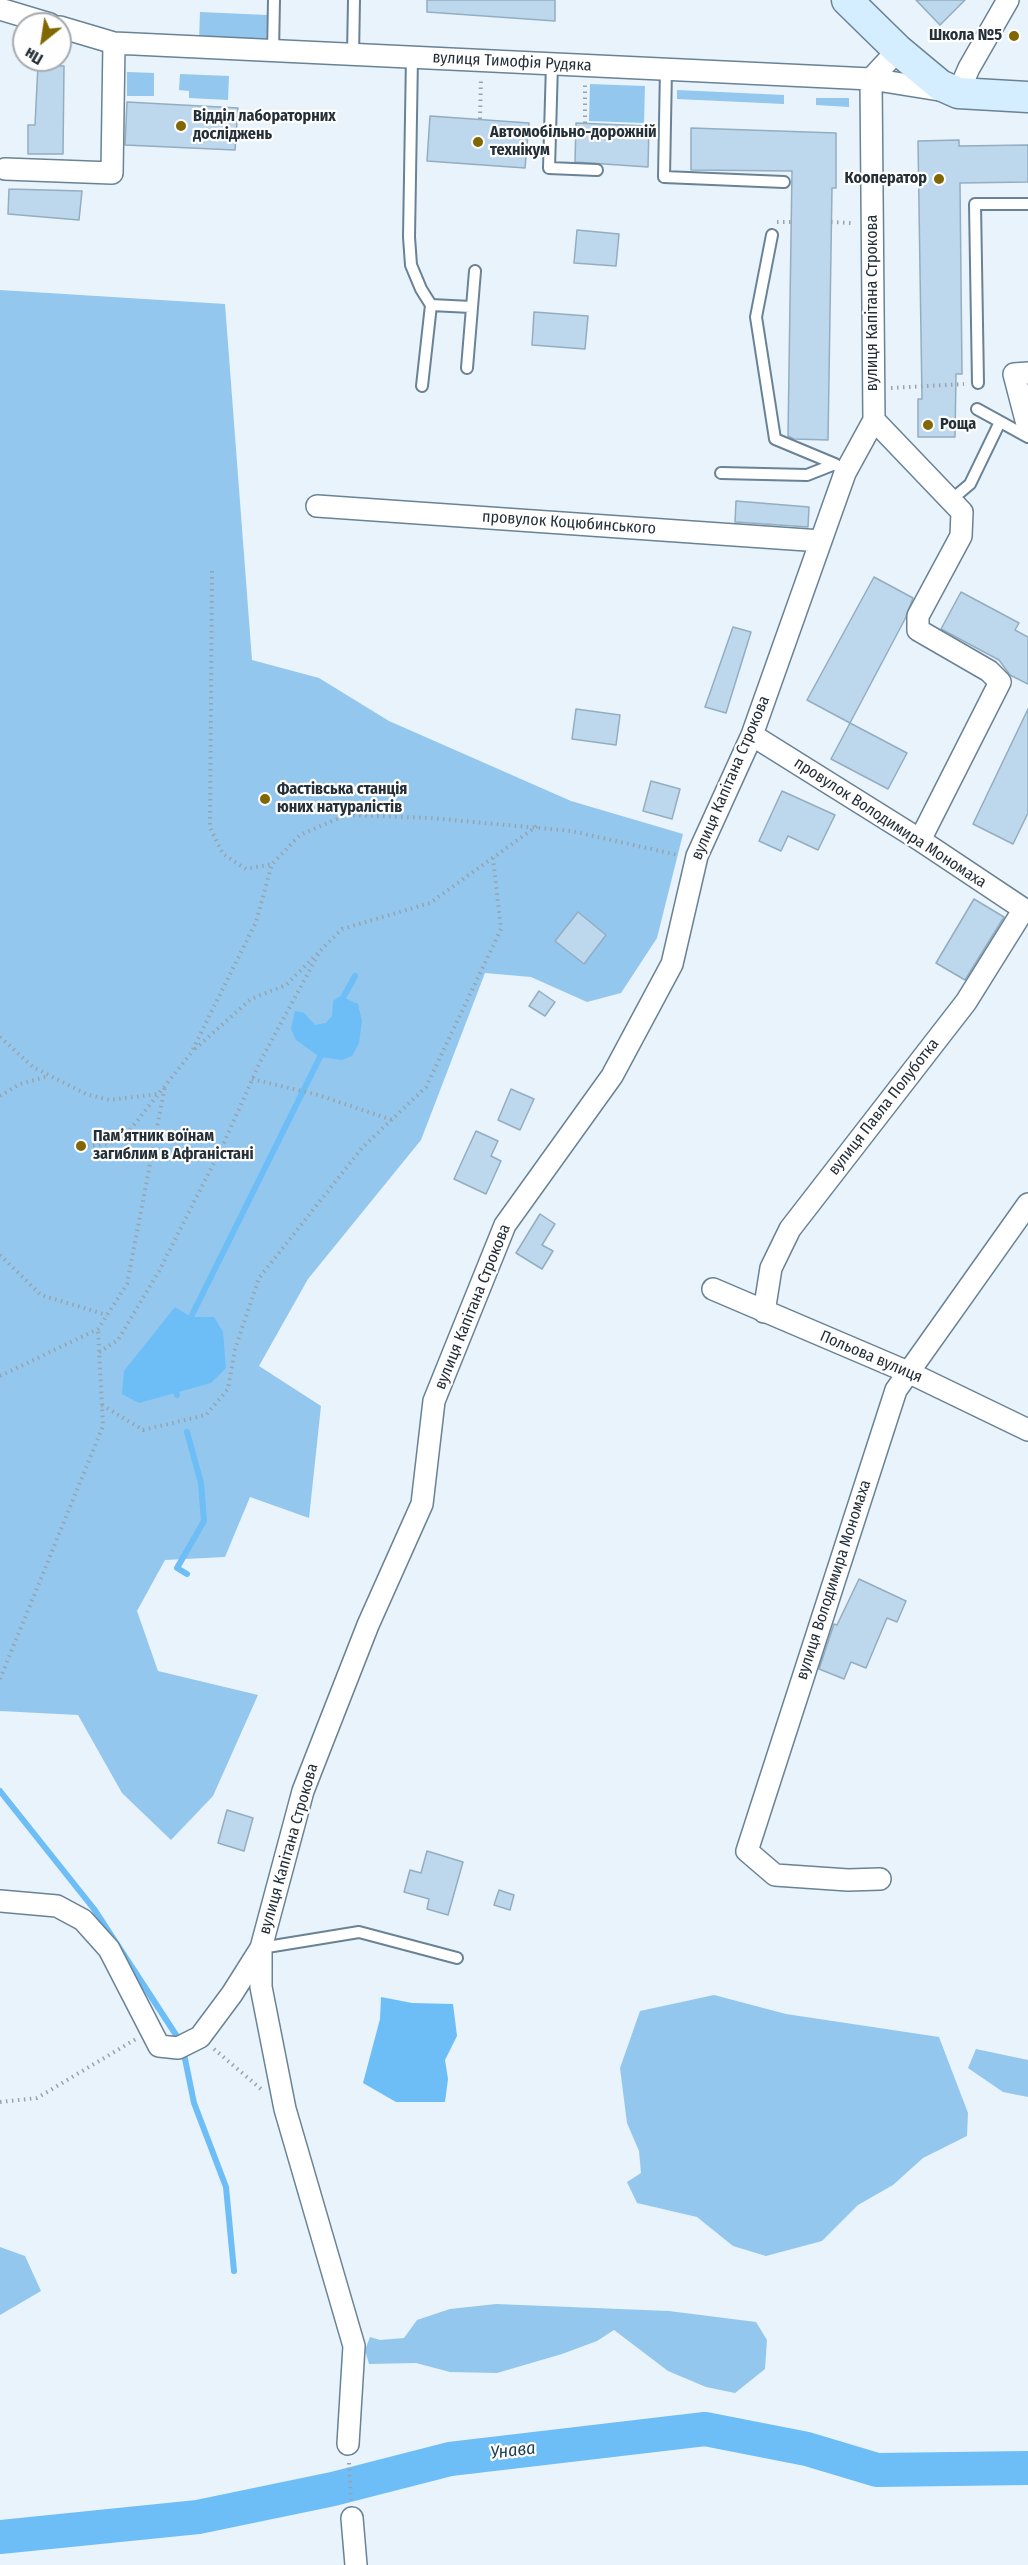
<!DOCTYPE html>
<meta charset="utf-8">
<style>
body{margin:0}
#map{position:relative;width:1028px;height:2565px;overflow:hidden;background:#e8f3fb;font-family:"Fira Sans Condensed",sans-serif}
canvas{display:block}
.north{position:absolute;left:12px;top:12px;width:60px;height:60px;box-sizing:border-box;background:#fefefe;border:2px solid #a7abae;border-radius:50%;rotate:210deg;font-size:16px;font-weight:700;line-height:24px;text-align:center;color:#242f37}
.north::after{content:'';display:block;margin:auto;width:21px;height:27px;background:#816700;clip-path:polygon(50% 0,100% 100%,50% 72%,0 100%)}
</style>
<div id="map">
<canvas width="1028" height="2565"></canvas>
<div class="north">Пн</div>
</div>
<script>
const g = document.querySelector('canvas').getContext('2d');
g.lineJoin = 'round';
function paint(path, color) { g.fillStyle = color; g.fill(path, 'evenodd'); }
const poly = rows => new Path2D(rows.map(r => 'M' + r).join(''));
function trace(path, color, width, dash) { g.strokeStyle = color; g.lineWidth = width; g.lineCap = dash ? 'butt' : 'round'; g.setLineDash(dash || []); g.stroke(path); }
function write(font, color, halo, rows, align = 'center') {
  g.font = font + ' "Fira Sans Condensed",sans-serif'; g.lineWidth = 4.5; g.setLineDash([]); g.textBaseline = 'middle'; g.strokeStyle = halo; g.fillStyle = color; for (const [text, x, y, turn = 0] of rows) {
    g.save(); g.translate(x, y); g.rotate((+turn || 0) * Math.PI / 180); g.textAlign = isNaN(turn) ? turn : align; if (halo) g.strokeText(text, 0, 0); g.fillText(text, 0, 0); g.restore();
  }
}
const green = poly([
 [200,12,267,15,266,44,199,41],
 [127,72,154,73,154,96,127,96],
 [180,74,229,76,228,100,189,98,189,91,179,90],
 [590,84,645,86,644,123,589,121],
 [677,90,784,95,784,104,677,99],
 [816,98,849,98,849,107,816,105],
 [0,290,225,304,252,660,319,678,389,721,571,801,683,834,657,938,621,993,587,1002,531,977,485,973,421,1140,308,1279,259,1366,321,1406,309,1518,250,1497,225,1557,165,1560,137,1611,158,1671,258,1695,213,1796,171,1840,122,1793,78,1715,0,1711],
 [714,1995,786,2014,939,2037,968,2113,967,2136,923,2158,893,2185,858,2205,822,2241,766,2256,733,2246,697,2217,637,2203,627,2182,641,2173,639,2151,627,2123,620,2068,640,2011],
 [976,2049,1028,2060,1028,2097,1003,2092,968,2068],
 [0,2247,25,2256,41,2291,0,2315],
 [496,2304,669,2311,756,2322,767,2340,765,2369,735,2393,706,2387,668,2371,614,2330,597,2341,562,2354,497,2373,450,2372,416,2363,369,2364,365,2350,370,2337,380,2340,404,2338,417,2320,450,2309]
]);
const water = poly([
 [340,996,358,1004,362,1021,359,1043,352,1056,342,1060,320,1057,296,1040,291,1029,295,1011,304,1013,315,1025,326,1023,332,1016,333,1001],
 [175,1307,191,1317,214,1317,223,1332,226,1368,211,1383,139,1403,122,1394,124,1371],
 [381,1997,412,2003,453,2004,457,2036,445,2060,448,2079,445,2102,396,2102,363,2083,380,2019]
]);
const stream = poly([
 [344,996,355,976],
 [191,1317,320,1057],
 [176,1392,177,1395],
 [187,1574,177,1568,204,1521,201,1483,187,1432],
 [0,1791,94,1909,180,2041],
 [184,2054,194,2103,226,2187,234,2271]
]);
const river = poly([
 [0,2537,198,2517,333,2489,450,2459,705,2429,807,2449,877,2470,1028,2468]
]);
const building = poly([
 [427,0,555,0,555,21,427,12,427,0],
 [916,0,965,0,940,25,916,0],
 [38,65,64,66,63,154,28,154,28,125,35,125,38,65],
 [127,102,238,108,235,150,125,145,127,102],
 [430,116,529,123,525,168,427,161,430,116],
 [576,123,649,126,648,167,575,162,576,123],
 [691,128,836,133,836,188,832,188,828,440,794,439,788,436,792,171,691,170,691,128],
 [959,140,959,146,1028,145,1028,182,960,183,962,374,956,374,955,437,918,437,918,399,922,399,918,141,959,140],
 [9,189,82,191,79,220,8,214,9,189],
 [577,230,619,234,616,266,574,263,577,230],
 [534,312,588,316,585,349,532,345,534,312],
 [736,501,809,507,808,527,735,522,736,501],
 [874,577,913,598,905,619,850,723,807,700,874,577],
 [961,592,1019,623,1015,630,1028,637,1028,684,1010,675,999,660,941,629,961,592],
 [733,627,751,632,726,713,705,707,733,627],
 [576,709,620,715,616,745,572,739,576,709],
 [1028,709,1028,813,1013,844,973,824,1028,709],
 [850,723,907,753,888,789,831,759,850,723],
 [651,781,680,789,672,819,643,811,651,781],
 [782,791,835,815,818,850,788,836,781,851,759,841,782,791],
 [974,899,1004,917,965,980,936,963,974,899],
 [578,912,606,935,584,964,555,941,578,912],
 [539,991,555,1002,545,1016,529,1006,539,991],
 [511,1089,534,1099,520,1130,498,1120,511,1089],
 [476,1131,498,1141,491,1156,501,1161,486,1194,454,1179,476,1131],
 [540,1214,555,1224,542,1245,553,1251,542,1269,516,1253,540,1214],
 [859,1579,906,1601,897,1622,887,1618,866,1668,851,1662,844,1679,819,1669,834,1624,837,1625,859,1579],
 [227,1810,253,1818,244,1851,218,1843,227,1810],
 [427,1851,463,1862,448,1915,427,1909,429,1899,404,1892,410,1870,421,1873,427,1851],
 [499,1890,514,1895,510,1910,494,1905,499,1890]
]);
const path = poly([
 [480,119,481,78],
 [585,123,585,85],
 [777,222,792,222],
 [831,222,851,223],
 [891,388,964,384],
 [212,571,210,828,223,854,246,869,272,864],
 [0,1037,33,1067,86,1094,109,1100,158,1094],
 [195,1049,251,999,286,985,318,953],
 [252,1079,318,1095,392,1120],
 [0,1096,20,1084,49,1076],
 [81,1146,109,1144,125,1136,191,1053,256,922,272,864,300,835,346,815,431,818,571,831,678,855],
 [0,1255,41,1295,107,1315],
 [99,1352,118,1340,159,1271,222,1147,261,1060,320,951,342,929,430,903,537,826],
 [0,1376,98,1329,127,1284,165,1086],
 [102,1405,143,1430,206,1415,228,1389,235,1349,259,1278,362,1148,426,1087,501,929,493,858],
 [0,1679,103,1426,98,1329],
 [214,2049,261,2089],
 [0,2102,37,2098,136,2039],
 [349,2463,351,2500]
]);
const lane = poly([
 [273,51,274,0],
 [353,55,354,0],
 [412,57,409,237,411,265,421,289,431,305,422,386],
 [552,64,549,168,597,170],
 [666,69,664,177,784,182],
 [772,235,756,317,775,439,835,464,845,473],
 [431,305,471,307],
 [467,368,475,271],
 [978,383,975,204,1028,204],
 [977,409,1028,437],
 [721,473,807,475,835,464],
 [951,500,970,484,1000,422],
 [261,1948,359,1932,457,1958]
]);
const street = poly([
 [0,9,50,24],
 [60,27,114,43,871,79,898,50],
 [5,169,112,173,114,43],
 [1028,373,1014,374,1028,428],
 [874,420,962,512,961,536,918,616,918,630,989,671,1000,682,920,840],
 [317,506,821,541],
 [752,735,920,840,1028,912],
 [713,1289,910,1373,1028,1430],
 [764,1312,771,1268,790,1229,966,1002,1024,909],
 [880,1879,848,1880,775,1875,747,1851,896,1390,1028,1204],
 [0,1901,57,1906,83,1920,109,1949,159,2046,178,2048,200,2037,232,1994,261,1948],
 [348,2444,354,2346,285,2109,261,1987,261,1948,303,1791,368,1625,422,1504,434,1401,505,1225,612,1076,672,964,697,856,752,735,845,473,874,420,871,79,958,93,969,68,1008,0],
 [352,2518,356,2565]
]);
const secondary = poly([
 [847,0,898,50,940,85,958,93,1028,97]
]);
const markers = [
 [1014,36,6,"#816700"],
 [181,126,6,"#816700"],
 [478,142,6,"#816700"],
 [939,179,6,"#816700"],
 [928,425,6,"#816700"],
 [265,799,6,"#816700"],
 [81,1146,6,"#816700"]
];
const poiNames = [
 ["Школа №5",1002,36,"right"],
 ["Відділ лабораторних",193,117],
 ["досліджень",193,135],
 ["Автомобільно-дорожній",490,133],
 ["технікум",490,151],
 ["Кооператор",927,179,"right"],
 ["Роща",940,425],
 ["Фастівська станція",277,790],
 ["юних натуралістів",277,808],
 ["Пам’ятник воїнам",93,1137],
 ["загиблим в Афганістані",93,1155]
];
const streetNames = [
 ["вулиця Тимофія Рудяка",512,62,3],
 ["вулиця Капітана Строкова",873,303,-90],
 ["провулок Коцюбинського",569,523,4],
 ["вулиця Капітана Строкова",731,778,-67],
 ["провулок Володимира Мономаха",890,823,33],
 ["вулиця Павла Полуботка",884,1107,-52],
 ["вулиця Капітана Строкова",473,1307,-68],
 ["Польова вулиця",871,1357,23],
 ["вулиця Володимира Мономаха",834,1580,-72],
 ["вулиця Капітана Строкова",289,1849,-74]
];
const waterNames = [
 ["Унава",513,2451,-7]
];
paint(green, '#94c7ee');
paint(water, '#6dbdf7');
trace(stream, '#6dbdf7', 6);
trace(river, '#6dbdf7', 34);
paint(building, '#bdd8ed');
trace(building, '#93adc1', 1.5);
trace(lane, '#698295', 14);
trace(street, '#698295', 24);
trace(secondary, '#698295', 33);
trace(path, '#98a3ab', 4, [1.5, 4.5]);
trace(lane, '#fff', 10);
trace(street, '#fff', 21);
trace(secondary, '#d4edff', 30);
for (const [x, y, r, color] of markers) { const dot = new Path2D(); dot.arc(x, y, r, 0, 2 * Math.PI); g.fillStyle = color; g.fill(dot); trace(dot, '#fefefe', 2); }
write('bold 16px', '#242f37', '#fefefe', poiNames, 'left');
write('16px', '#242f37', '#fefefe', streetNames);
write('italic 18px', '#1a3c54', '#fefefe', waterNames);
</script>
